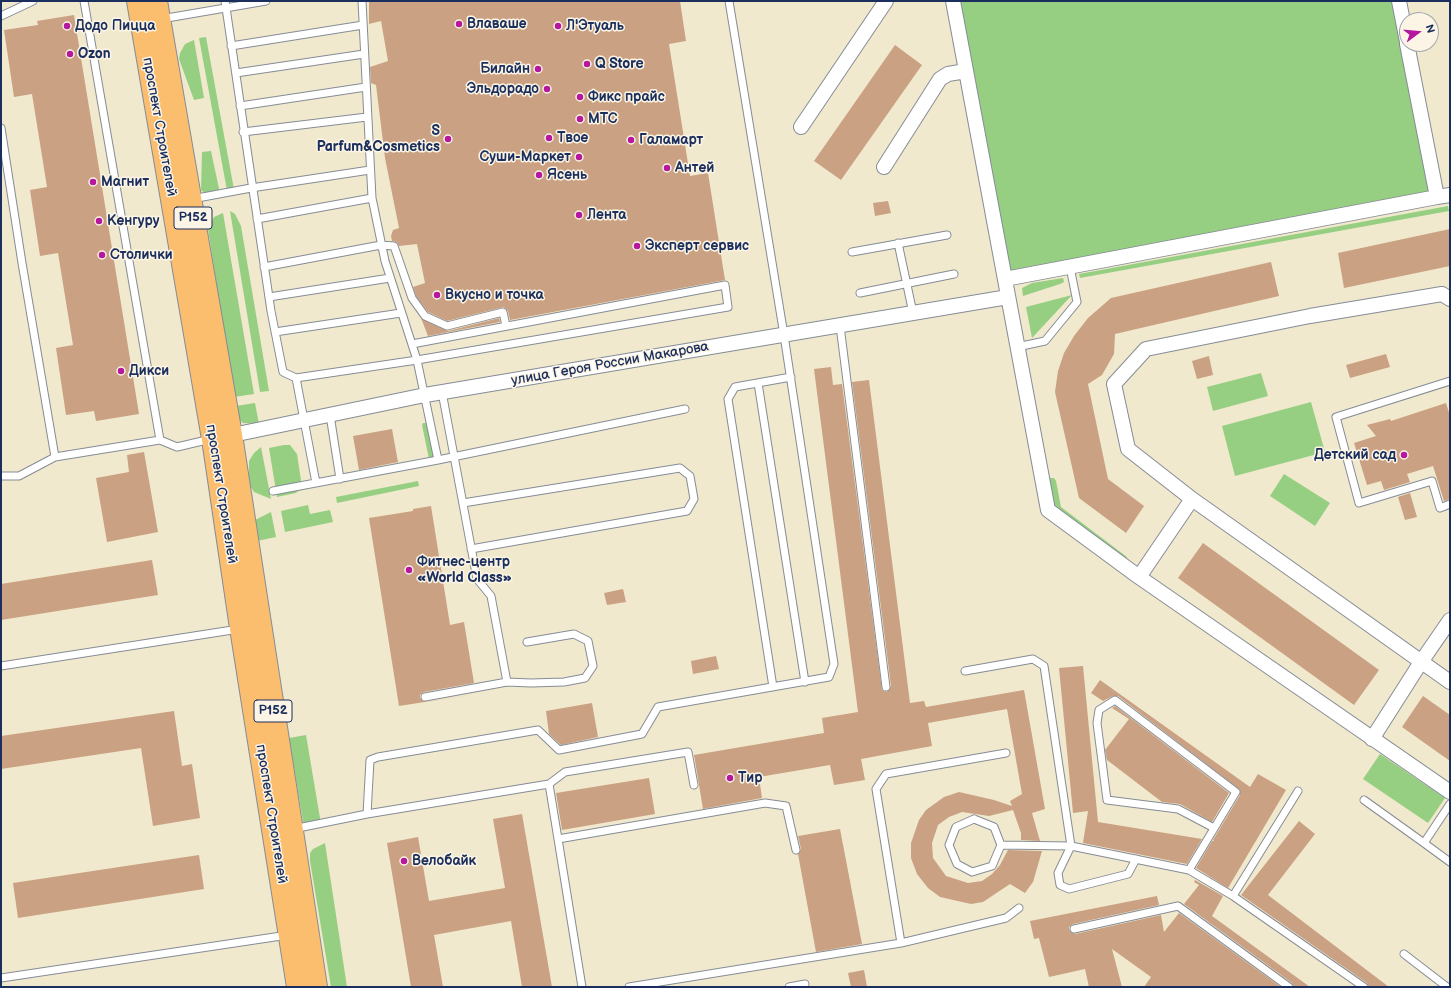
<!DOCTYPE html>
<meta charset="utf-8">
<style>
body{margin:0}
#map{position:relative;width:1451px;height:988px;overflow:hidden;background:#f1e9cd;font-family:"Balsamiq Sans",sans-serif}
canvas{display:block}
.frame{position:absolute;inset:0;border:2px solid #1b2f5e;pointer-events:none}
.north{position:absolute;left:1399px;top:12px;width:40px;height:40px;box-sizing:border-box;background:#fcf5e5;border:1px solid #a2a6af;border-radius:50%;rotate:74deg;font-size:11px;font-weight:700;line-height:16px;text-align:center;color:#1b2f5e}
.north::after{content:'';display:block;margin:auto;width:14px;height:18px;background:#b5179e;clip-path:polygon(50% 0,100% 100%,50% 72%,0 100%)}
</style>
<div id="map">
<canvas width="1451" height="988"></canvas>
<div class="frame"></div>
<div class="north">N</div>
</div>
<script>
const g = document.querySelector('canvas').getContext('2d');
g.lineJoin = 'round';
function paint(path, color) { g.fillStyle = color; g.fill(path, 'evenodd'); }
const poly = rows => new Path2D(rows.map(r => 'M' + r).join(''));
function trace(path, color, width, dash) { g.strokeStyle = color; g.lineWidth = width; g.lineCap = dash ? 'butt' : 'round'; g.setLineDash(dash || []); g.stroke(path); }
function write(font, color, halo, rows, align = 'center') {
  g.font = font + ' "Balsamiq Sans",sans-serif'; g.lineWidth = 3; g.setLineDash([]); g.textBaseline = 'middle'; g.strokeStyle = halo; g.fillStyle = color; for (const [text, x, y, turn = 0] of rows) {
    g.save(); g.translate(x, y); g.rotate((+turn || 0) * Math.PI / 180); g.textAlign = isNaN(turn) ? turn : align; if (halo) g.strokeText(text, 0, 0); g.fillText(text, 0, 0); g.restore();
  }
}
const green = poly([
 [955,1,1396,1,1433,194,1009,276],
 [206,37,235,195,228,196,199,38],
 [194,40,204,98,194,100,179,59,180,53,185,44],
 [211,151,221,198,210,198,201,190,202,152],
 [1448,206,1449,211,1080,278,1079,274],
 [230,211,235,214,241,226,269,391,260,392],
 [223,213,254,394,234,397,208,229,214,217],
 [1063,278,1064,282,1060,284,1023,296,1022,288,1032,283],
 [1072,295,1032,338,1026,307],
 [1261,373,1268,396,1213,411,1207,387],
 [1311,402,1325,452,1235,476,1222,426],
 [255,403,259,424,243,423,239,419,236,406],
 [423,423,427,423,436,458,429,459,422,425],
 [284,445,290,445,297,454,302,487,296,493,277,497,269,448],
 [261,447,271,499,254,492,249,484,249,461,254,453],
 [1284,474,1330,503,1315,526,1270,496],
 [1049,478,1054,478,1056,481,1061,507,1127,557,1126,561,1054,509],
 [418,481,419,486,337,503,336,497],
 [308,505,310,514,330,510,333,522,285,532,281,511],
 [271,512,276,537,257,541,255,520],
 [306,735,321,824,304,827,289,738],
 [1380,754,1445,798,1428,823,1363,779],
 [325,843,347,987,331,987,310,861,310,853,313,849]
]);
const building = poly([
 [369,1,680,1,686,41,669,44,690,176,708,173,725,280,510,320,508,311,504,307,447,321,428,312,416,296,413,287,425,283,417,244,399,246,397,242,392,241,391,236,393,230,399,228,385,158,376,85,371,83,370,67,388,61,381,21,369,24],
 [74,15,139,414,96,421,94,411,66,415,56,348,73,345,58,253,40,256,30,190,47,187,32,94,14,97,4,30,38,25,37,21],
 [895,45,922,65,841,180,814,161],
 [888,201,891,213,875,216,873,203],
 [1450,229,1450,266,1344,288,1338,253],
 [1271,262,1279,296,1115,334,1114,354,1102,375,1088,384,1108,479,1144,506,1126,533,1079,498,1055,392,1058,371,1064,353,1074,336,1088,318,1111,298],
 [421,318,448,331,499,318,500,322,428,336],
 [1386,354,1390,367,1350,378,1346,365],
 [1209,356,1213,375,1197,379,1192,361],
 [831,367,833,385,842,384,882,690,887,692,891,686,852,382,869,380,910,703,924,701,926,707,1024,690,1045,809,1032,813,1040,841,1021,840,1021,833,1013,810,989,816,962,812,949,817,938,825,932,843,933,858,946,876,968,883,982,881,992,874,1000,865,1008,850,1042,851,1033,882,1025,893,1010,884,983,902,971,904,940,897,928,888,917,874,911,858,911,843,919,820,926,810,944,797,959,792,994,800,1012,806,1010,801,1022,794,1007,709,928,723,932,746,861,759,865,780,834,785,830,765,759,777,762,798,703,809,694,755,824,733,822,718,858,712,814,369],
 [1446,403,1450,416,1450,499,1444,501,1433,466,1407,474,1410,482,1384,490,1381,481,1367,485,1354,443,1376,436,1367,425,1390,419,1391,421],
 [392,429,398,462,359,470,353,436],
 [144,452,158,532,107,542,96,478,129,472,127,455],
 [1410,493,1417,517,1405,520,1398,497],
 [431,506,450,625,464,622,474,683,424,692,420,695,420,698,426,702,476,694,399,706,369,518,413,511,413,509],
 [1203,543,1379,670,1354,705,1178,578],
 [152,560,158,595,1,620,1,584],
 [623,589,626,602,607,605,604,593],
 [716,656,719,669,693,674,691,661],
 [1083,666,1098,822,1202,839,1187,864,1083,843,1088,811,1073,813,1059,668],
 [1100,680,1250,787,1258,774,1286,790,1228,888,1196,868,1212,841,1214,841,1213,840,1240,795,1240,790,1118,696,1113,696,1103,701,1091,693],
 [1423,696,1450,715,1450,761,1402,727],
 [592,703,598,737,561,745,549,734,546,711],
 [1115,706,1229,793,1212,822,1180,804,1162,802,1107,760,1105,750,1129,719,1112,708],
 [174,711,182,766,192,764,200,818,153,826,141,748,1,769,1,736],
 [649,778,655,814,562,830,556,793],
 [522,814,552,987,522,987,511,921,434,935,443,987,411,987,387,843,418,837,429,901,505,888,493,819],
 [1299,821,1315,834,1268,895,1389,987,1369,987,1367,983,1241,895],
 [840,829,862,944,816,952,798,854,801,849,798,836],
 [199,855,204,889,18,918,13,883],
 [1195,880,1223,896,1212,916,1310,987,1294,987,1292,983,1184,904,1199,885,1194,882],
 [1157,896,1159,905,1073,924,1069,927,1069,930,1075,934,1161,915,1164,932,1179,913,1281,987,1144,987,1151,977,1112,949,1122,987,1089,987,1085,969,1049,977,1039,938,1034,939,1030,921],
 [864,970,867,987,851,987,848,973]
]);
const lane = poly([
 [84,1,160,440],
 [225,1,271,311,283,372,296,378,316,483],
 [362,1,372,198,385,261,417,360,438,460],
 [1,16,33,1],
 [161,19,266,1],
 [231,46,363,25],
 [236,73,364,54],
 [240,106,366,87],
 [1,128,22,263,55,457],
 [243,132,367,117],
 [192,199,251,188,370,170],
 [257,219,372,198],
 [898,243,913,313],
 [852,252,947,235],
 [264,267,381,245,394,246,412,298,425,316,447,326,503,312,506,326],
 [860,293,954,274],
 [269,297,390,278],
 [840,326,886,687],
 [275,332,401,313],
 [1017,347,1045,341,1077,302,1070,267],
 [296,378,417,360,728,307,725,285,412,344],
 [1450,381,1336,417,1359,503,1432,481,1440,508,1450,504],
 [758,383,805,682],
 [330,415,340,479],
 [1,476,19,476,55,457,160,440,177,447,211,439],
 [273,491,438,460,685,409],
 [463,503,680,468,690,476,694,499,687,511,471,549],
 [1,666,239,629],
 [965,671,1033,659,1044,666,1071,846,1058,873,1060,885,1069,889,1128,874,1136,859],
 [507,682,531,683,564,682,585,678,593,666,588,641,574,634,527,642],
 [773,687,728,399,735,387,791,377],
 [425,697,507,682,491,596,477,579,442,392],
 [549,784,565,772,688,752,694,785],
 [1364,800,1424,843,1450,804],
 [367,814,370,760,378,757,538,730,559,750,642,734,658,707,829,677,834,664,784,335,729,1],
 [974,819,994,827,1001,845,992,866,972,872,957,864,949,845,956,827,974,819],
 [293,829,367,814,549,784,558,839,765,803,786,806,796,850],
 [558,839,582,987],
 [1424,843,1450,862],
 [1001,845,1071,846,1189,870,1233,896,1364,987],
 [1189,870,1236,792,1115,700,1099,710,1097,723,1107,800,1178,809,1214,828],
 [1233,896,1298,791],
 [1074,929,1178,906,1289,987],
 [901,943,876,789,886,774,1006,753],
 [1404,954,1447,987],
 [1,978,288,935],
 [629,987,901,943,1006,918,1019,908],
 [789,987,805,984]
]);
const street = poly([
 [953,1,1048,510,1139,577,1450,792],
 [1399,1,1407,42],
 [1407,44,1437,197,1450,195],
 [801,127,886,1],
 [884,167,940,79,948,74,966,71],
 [1005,279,1437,197],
 [1450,299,1442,294,1310,316,1146,349,1114,384,1128,449,1192,499,1450,682],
 [223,437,425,395,1008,297],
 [1139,577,1192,499],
 [1372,739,1421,662,1450,620]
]);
const primary = poly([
 [138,1,213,439,241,628,298,987],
 [156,1,231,435,316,987]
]);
const markers = [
 [459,24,4,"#b5179e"],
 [67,26,4,"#b5179e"],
 [558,26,4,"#b5179e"],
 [70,54,4,"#b5179e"],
 [587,64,4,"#b5179e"],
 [538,69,4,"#b5179e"],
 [547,89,4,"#b5179e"],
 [580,97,4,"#b5179e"],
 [580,119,4,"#b5179e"],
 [549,138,4,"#b5179e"],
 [448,139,4,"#b5179e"],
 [631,140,4,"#b5179e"],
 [579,157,4,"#b5179e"],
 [667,168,4,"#b5179e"],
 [539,175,4,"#b5179e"],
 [93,182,4,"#b5179e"],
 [579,215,4,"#b5179e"],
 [99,221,4,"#b5179e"],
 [637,246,4,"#b5179e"],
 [102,255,4,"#b5179e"],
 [437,295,4,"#b5179e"],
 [121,371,4,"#b5179e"],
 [1404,455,4,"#b5179e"],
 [409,570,4,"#b5179e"],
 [730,778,4,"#b5179e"],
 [404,861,4,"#b5179e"]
];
const shields = [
 [193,218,38],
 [273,711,38]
];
const shieldNames = [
 ["Р152",193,218],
 ["Р152",273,711]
];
const poiNames = [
 ["Влаваше",467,24],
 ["Додо Пицца",75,26],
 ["Л'Этуаль",566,26],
 ["Ozon",78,54],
 ["Q Store",595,64],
 ["Билайн",530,69,"right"],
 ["Эльдорадо",539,89,"right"],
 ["Фикс прайс",588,97],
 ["МТС",588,119],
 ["S",440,131,"right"],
 ["Parfum&Cosmetics",440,147,"right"],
 ["Твое",557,138],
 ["Галамарт",639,140],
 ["Суши-Маркет",571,157,"right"],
 ["Антей",675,168],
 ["Ясень",547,175],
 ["Магнит",101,182],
 ["Лента",587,215],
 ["Кенгуру",107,221],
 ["Эксперт сервис",645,246],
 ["Столички",110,255],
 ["Вкусно и точка",445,295],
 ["Дикси",129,371],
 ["Детский сад",1396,455,"right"],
 ["Фитнес-центр",417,562],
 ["«World Class»",417,578],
 ["Тир",738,778],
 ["Велобайк",412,861]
];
const streetNames = [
 ["проспект Строителей",159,127,80],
 ["улица Героя России Макарова",610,364,-10],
 ["проспект Строителей",221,494,81],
 ["проспект Строителей",271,814,81]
];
paint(green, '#96cf82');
paint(building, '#caa182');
trace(lane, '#868c96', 9);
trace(street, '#868c96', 16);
trace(primary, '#868c96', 24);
trace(lane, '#fff', 7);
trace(street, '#fff', 14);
trace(primary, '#fbbd6e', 22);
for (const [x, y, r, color] of markers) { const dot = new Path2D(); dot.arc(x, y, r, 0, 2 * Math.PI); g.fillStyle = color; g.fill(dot); trace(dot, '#fcf5e5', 1.5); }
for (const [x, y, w] of shields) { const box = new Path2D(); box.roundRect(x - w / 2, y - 11, w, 22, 3); g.fillStyle = '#fcf5e5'; g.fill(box); trace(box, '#1b2f5e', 1); }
write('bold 13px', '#1b2f5e', null, shieldNames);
write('bold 14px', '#1b2f5e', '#fcf5e5', poiNames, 'left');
write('14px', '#1b2f5e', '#fcf5e5', streetNames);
</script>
